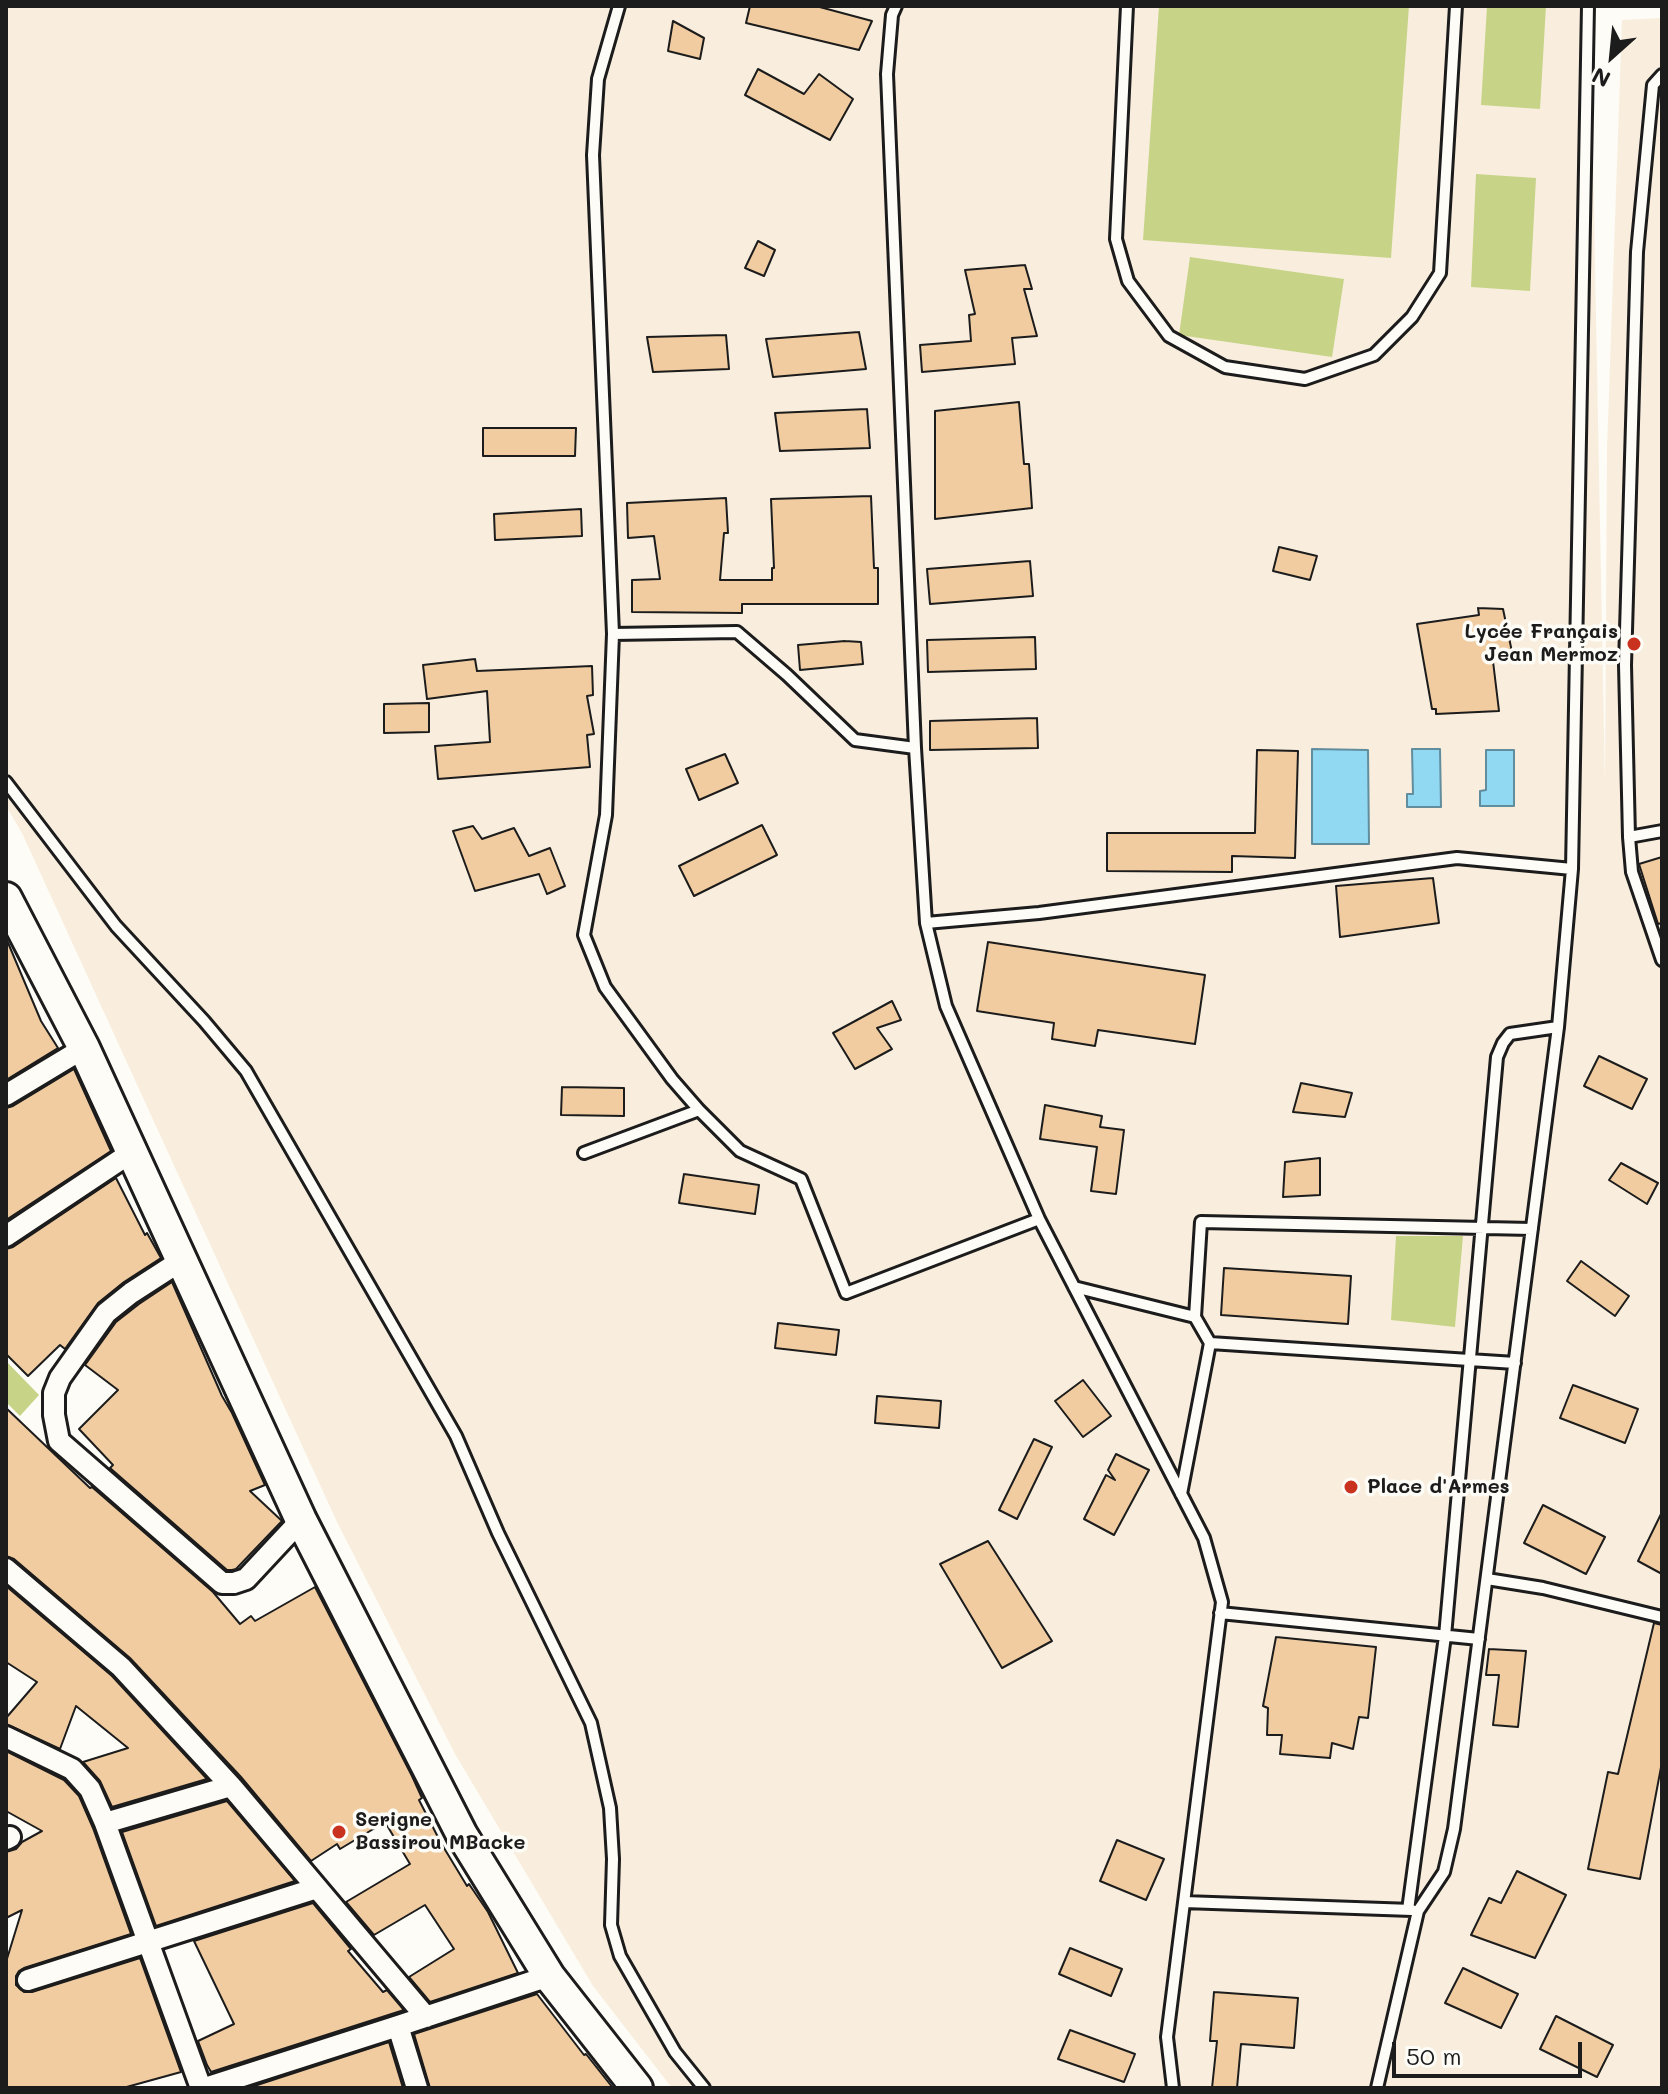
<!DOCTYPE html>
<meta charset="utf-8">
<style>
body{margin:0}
#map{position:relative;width:1668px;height:2094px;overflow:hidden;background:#fdfcf7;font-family:Mali,sans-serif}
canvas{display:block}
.frame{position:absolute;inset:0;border:8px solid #1c1c1c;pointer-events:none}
.north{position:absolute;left:1572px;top:16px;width:80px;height:80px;-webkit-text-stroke:6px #fdfcf7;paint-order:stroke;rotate:207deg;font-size:22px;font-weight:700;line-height:32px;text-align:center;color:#1c1c1c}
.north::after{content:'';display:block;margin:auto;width:28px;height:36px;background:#1c1c1c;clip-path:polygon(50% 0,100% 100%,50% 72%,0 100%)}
.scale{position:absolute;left:1392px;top:2042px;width:190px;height:36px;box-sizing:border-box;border:4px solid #1c1c1c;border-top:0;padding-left:10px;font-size:24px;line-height:28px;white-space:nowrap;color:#1c1c1c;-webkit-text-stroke:6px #fdfcf7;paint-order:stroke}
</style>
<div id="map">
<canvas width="1668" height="2094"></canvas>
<div class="frame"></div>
<div class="north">N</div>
<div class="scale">50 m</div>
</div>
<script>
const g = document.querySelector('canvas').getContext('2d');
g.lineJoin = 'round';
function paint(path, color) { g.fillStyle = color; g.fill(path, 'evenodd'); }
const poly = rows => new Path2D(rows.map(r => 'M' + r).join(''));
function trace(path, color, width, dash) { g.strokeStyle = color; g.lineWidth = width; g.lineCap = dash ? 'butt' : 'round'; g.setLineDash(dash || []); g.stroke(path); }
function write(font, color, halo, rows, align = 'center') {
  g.font = font + ' Mali,sans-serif'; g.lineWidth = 7; g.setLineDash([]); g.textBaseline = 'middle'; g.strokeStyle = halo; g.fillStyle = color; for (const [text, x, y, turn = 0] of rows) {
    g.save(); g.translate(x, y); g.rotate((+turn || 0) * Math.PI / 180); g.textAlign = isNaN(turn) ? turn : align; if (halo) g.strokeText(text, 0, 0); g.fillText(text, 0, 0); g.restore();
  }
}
const built = poly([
 [6,6,1590,6,1605,784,1607,449,1622,20,1662,18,1662,2088,672,2088,593,1986,455,1754,337,1522,22,833,6,806]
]);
const green = poly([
 [1159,6,1409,6,1391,258,1143,240],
 [1487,6,1546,6,1540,109,1481,105],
 [1476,174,1536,178,1530,291,1471,287],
 [1190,257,1344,279,1332,357,1179,335],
 [1396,1236,1463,1236,1455,1327,1391,1320],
 [6,1361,39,1395,20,1416,6,1402]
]);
const water = poly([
 [1312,749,1368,750,1369,844,1312,844,1312,749],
 [1412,749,1440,749,1441,807,1407,807,1407,794,1413,794,1412,749],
 [1486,750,1514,750,1514,806,1480,806,1480,791,1486,790,1486,750]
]);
const building = poly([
 [750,6,816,6,872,21,859,50,746,23,750,6],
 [673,21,704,38,700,59,668,51,673,21],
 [758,69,804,94,819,74,853,99,830,140,745,95,758,69],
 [758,241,775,250,764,276,745,268,758,241],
 [1025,265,1032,289,1024,289,1037,336,1012,338,1015,364,922,372,920,345,971,341,969,315,975,314,965,270,1025,265],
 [859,332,866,369,773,377,766,339,859,332],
 [726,335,729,369,653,372,647,337,726,335],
 [1019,402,1024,464,1029,464,1032,508,935,519,935,411,1019,402],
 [867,409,870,448,780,451,775,413,867,409],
 [483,428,576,428,575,456,483,456,483,428],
 [871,496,874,568,878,568,878,604,742,604,742,613,632,612,632,580,660,579,654,536,628,538,627,503,726,498,728,533,724,533,720,580,772,580,772,568,774,568,771,499,871,496],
 [581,509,582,536,495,540,494,514,581,509],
 [1279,547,1317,556,1310,580,1273,571,1279,547],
 [1030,561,1033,596,930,604,927,569,1030,561],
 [1478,608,1503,609,1512,652,1492,653,1499,711,1436,714,1436,709,1432,709,1417,624,1479,615,1478,608],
 [1035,637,1036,669,928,672,927,640,1035,637],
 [845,641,861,642,863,664,800,670,798,645,845,641],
 [475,659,477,671,592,666,593,695,587,696,594,734,587,735,590,767,438,779,435,746,490,742,487,691,427,699,423,665,475,659],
 [429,703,429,732,384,733,384,704,429,703],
 [1037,718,1038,748,930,750,930,721,1037,718],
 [1257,750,1298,751,1295,858,1232,856,1232,872,1107,871,1107,833,1255,833,1257,750],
 [725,754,738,783,699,800,686,769,725,754],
 [762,825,777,855,694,896,679,866,762,825],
 [473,826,482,839,514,828,529,856,550,848,565,886,547,894,539,874,475,891,453,831,473,826],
 [1662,857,1662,923,1658,924,1639,864,1662,857],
 [1433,878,1439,923,1340,937,1336,886,1433,878],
 [6,938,41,1021,58,1048,6,1080,6,938],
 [988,942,1205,975,1195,1044,1098,1030,1095,1046,1052,1039,1054,1023,977,1011,988,942],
 [892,1001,901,1020,877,1028,892,1049,855,1069,833,1033,892,1001],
 [1599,1056,1647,1079,1632,1109,1584,1086,1599,1056],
 [74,1069,111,1151,6,1220,6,1108,13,1106,74,1069],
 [1301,1083,1352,1093,1345,1117,1293,1112,1301,1083],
 [562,1087,624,1088,624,1116,561,1115,562,1087],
 [1045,1105,1102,1116,1100,1127,1124,1130,1116,1194,1091,1191,1097,1147,1040,1139,1045,1105],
 [1320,1158,1320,1195,1283,1197,1285,1162,1320,1158],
 [1621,1163,1658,1183,1647,1204,1609,1180,1621,1163],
 [684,1174,759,1185,755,1214,679,1203,684,1174],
 [116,1178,145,1235,147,1233,161,1258,124,1282,98,1303,65,1349,60,1345,28,1376,6,1354,6,1249,13,1247,116,1178],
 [1581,1261,1629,1296,1615,1316,1567,1281,1581,1261],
 [1224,1268,1351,1276,1348,1324,1221,1315,1224,1268],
 [172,1282,222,1396,232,1413,265,1485,250,1491,282,1521,236,1569,232,1570,227,1570,110,1468,113,1465,79,1429,118,1390,85,1365,116,1322,139,1304,172,1282],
 [778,1323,839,1330,836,1355,775,1348,778,1323],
 [1083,1380,1111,1416,1083,1437,1055,1401,1083,1380],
 [1573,1385,1638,1409,1625,1443,1560,1418,1573,1385],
 [877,1396,941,1401,939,1428,875,1423,877,1396],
 [6,1408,90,1488,92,1487,213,1592,240,1624,251,1616,255,1621,315,1587,412,1776,422,1798,419,1800,441,1843,467,1886,469,1884,488,1912,518,1973,430,2002,409,1977,454,1949,425,1905,374,1935,346,1902,410,1864,385,1822,340,1849,337,1844,311,1861,241,1777,130,1658,14,1559,6,1556,6,1408],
 [1034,1439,1052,1447,1017,1519,999,1510,1034,1439],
 [1116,1454,1149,1470,1114,1535,1084,1519,1106,1475,1115,1480,1108,1470,1116,1454],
 [1543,1505,1605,1537,1586,1574,1524,1543,1543,1505],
 [1662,1512,1662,1574,1638,1561,1662,1512],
 [988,1541,1052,1641,1002,1668,940,1564,988,1541],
 [6,1586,112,1676,207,1779,112,1807,100,1781,83,1762,128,1748,76,1706,60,1749,6,1724,6,1718,37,1682,6,1662,6,1586],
 [1654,1623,1662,1625,1662,1762,1640,1879,1588,1869,1608,1772,1618,1774,1654,1623],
 [1276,1637,1376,1647,1368,1718,1359,1717,1353,1749,1332,1743,1330,1758,1280,1754,1282,1735,1267,1735,1268,1708,1263,1706,1276,1637],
 [1489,1649,1526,1651,1518,1727,1493,1725,1499,1675,1486,1675,1489,1649],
 [6,1751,64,1780,79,1796,93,1828,131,1934,24,1968,19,1971,16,1976,16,1985,24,1992,32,1992,140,1958,181,2072,123,2088,6,2088,6,1962,22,1910,6,1918,6,1852,16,1849,22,1842,42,1831,6,1811,6,1751],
 [227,1801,295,1881,156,1926,122,1832,227,1801],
 [1117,1840,1164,1859,1146,1900,1100,1881,1117,1840],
 [1517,1871,1566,1895,1535,1958,1471,1935,1489,1898,1501,1903,1517,1871],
 [313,1903,351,1949,348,1951,383,1992,387,1990,404,2010,211,2072,207,2065,198,2041,234,2024,194,1941,313,1903],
 [1070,1948,1122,1969,1111,1996,1059,1974,1070,1948],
 [1463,1968,1518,1994,1501,2028,1445,2003,1463,1968],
 [1214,1992,1298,1998,1294,2048,1241,2044,1237,2088,1212,2088,1217,2041,1210,2041,1214,1992],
 [537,1994,584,2055,586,2054,613,2088,430,2088,414,2034,537,1994],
 [1556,2016,1613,2045,1597,2077,1540,2049,1556,2016],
 [1070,2030,1135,2054,1124,2082,1058,2059,1070,2030],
 [389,2042,403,2088,248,2088,389,2042]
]);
const lane = poly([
 [619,6,598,79,593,155,613,634,606,815,584,935,605,987,672,1079,699,1110,740,1151,801,1179,846,1293,1039,1219],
 [896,6,892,15,887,74,915,748,926,923,946,1006,1039,1219,1204,1538,1222,1602,1167,2037,1173,2088],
 [1127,6,1116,239,1128,281,1169,336,1225,367,1305,379,1374,355,1412,317,1440,273,1456,6],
 [1662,75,1653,85,1637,252,1625,665,1629,837,1632,872,1662,960],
 [613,634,737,632,787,675,855,740,915,748],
 [6,782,116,926,204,1021,246,1071,456,1436,498,1533,591,1723,610,1808,613,1859,611,1925,620,1956,675,2052,704,2088],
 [1629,837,1662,831],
 [926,923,1039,913,1457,858,1572,869],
 [584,1153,699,1110],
 [1074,1287,1195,1317],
 [1210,1343,1515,1363],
 [1181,1494,1210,1343,1195,1317,1201,1222,1532,1229],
 [1487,1579,1543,1588,1662,1617],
 [1220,1613,1479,1639],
 [1184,1902,1412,1910],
 [1408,1910,1445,1636,1497,1057,1503,1043,1510,1034,1558,1027],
 [1377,2088,1418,1911,1444,1872,1454,1829,1558,1027,1572,869,1588,6]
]);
const street = poly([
 [6,1095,84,1048],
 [6,1236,132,1152],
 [182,1260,131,1293,106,1313,60,1378,54,1393,54,1415,59,1441,222,1583,234,1583,246,1579,301,1520],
 [6,1569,121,1667,231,1786,426,2017],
 [6,1737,72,1769,90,1789,105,1823,201,2088],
 [105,1823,231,1786],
 [6,1839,10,1837],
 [28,1980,317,1888],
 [398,2026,417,2088],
 [205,2088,398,2026,549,1976]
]);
const secondary = poly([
 [6,898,84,1048,301,1520,462,1835,549,1976,637,2088]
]);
const markers = [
 [1634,644,8,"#c8321e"],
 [1351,1487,8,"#c8321e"],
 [339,1832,8,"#c8321e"]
];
const poiNames = [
 ["Lycée Français",1618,632,"right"],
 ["Jean Mermoz",1618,655,"right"],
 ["Place d'Armes",1367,1487],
 ["Serigne",355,1820],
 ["Bassirou MBacke",355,1843]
];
paint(built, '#f9eedd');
paint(green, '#c7d488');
paint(water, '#91d8f3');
trace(water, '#628d9d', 2);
paint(building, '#f1cca1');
trace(building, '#1c1c1c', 2);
trace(lane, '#1c1c1c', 16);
trace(street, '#1c1c1c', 26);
trace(secondary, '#1c1c1c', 36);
trace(lane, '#fdfcf7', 10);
trace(street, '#fdfcf7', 20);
trace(secondary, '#fdfcf7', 30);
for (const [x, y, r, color] of markers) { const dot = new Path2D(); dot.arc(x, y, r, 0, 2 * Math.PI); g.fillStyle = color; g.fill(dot); trace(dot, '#fdfcf7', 3); }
write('bold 20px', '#1c1c1c', '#fdfcf7', poiNames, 'left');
</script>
